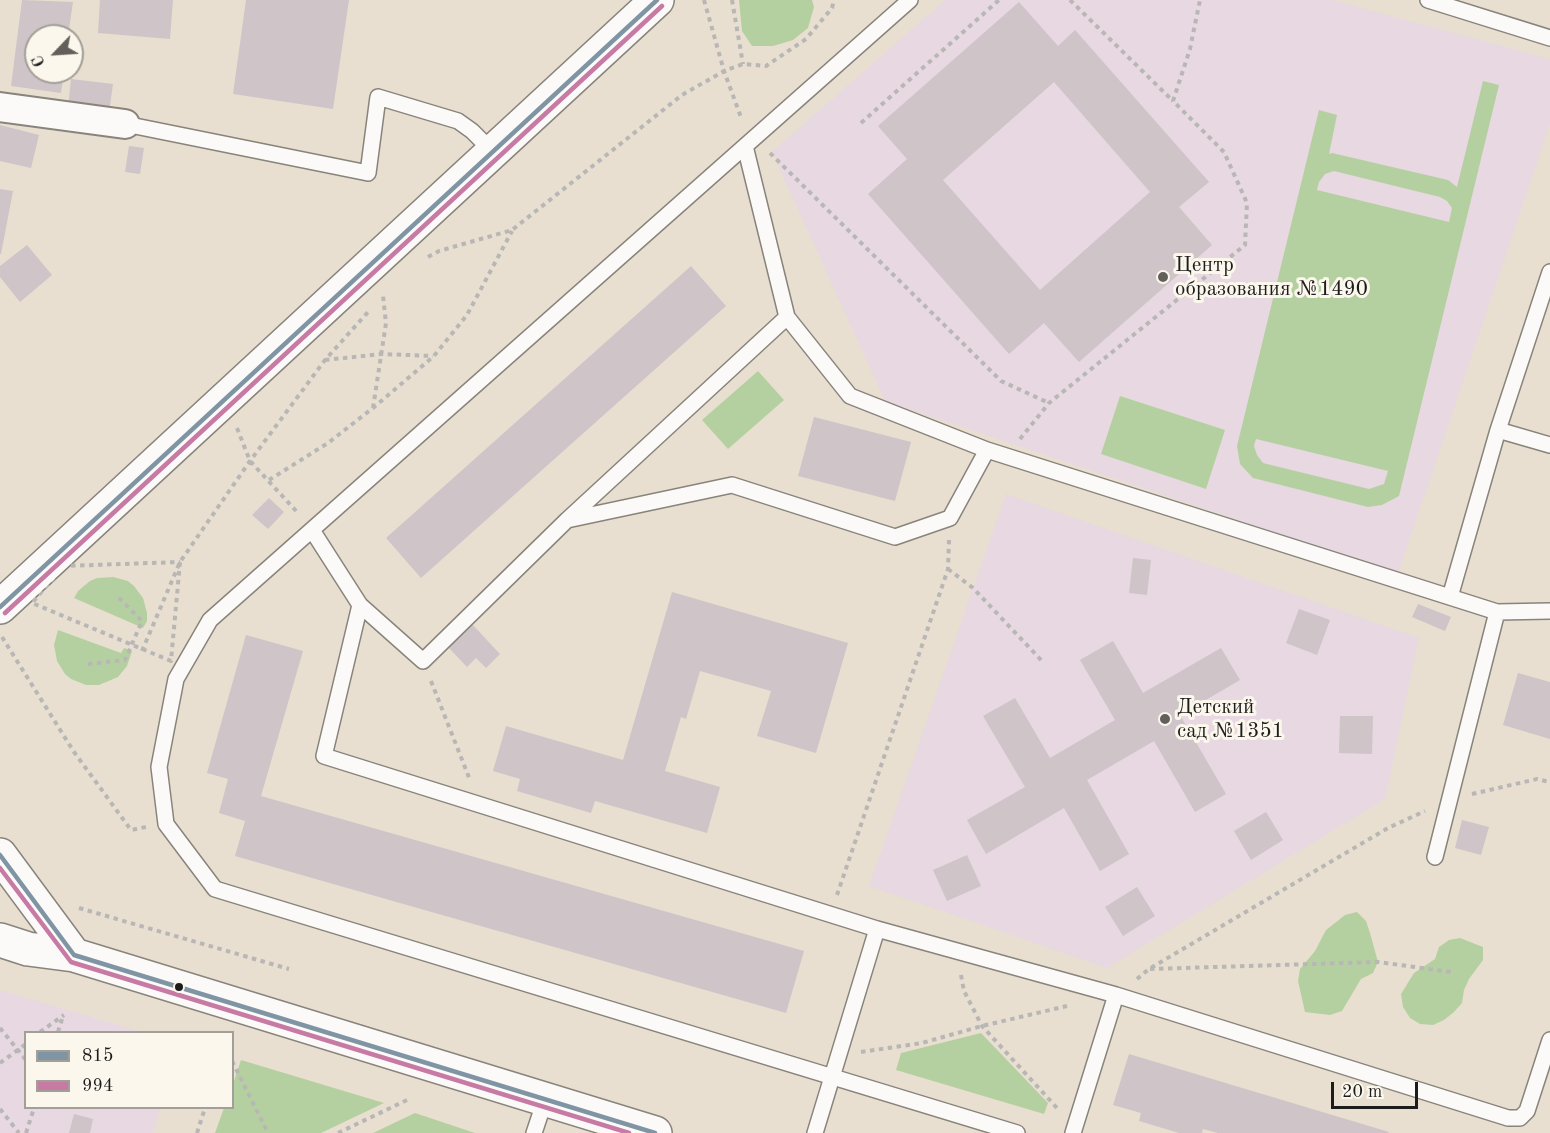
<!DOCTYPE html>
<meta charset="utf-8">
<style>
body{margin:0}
#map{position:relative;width:1550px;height:1133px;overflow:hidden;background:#e8dfd0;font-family:"Old Standard TT",serif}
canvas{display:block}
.legend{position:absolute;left:24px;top:1031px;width:210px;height:78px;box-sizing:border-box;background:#fbf7ec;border:2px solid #a29f99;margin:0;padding:8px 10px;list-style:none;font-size:18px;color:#1c1c1c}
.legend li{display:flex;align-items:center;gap:12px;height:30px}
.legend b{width:30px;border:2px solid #a29f99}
.north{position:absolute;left:24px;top:24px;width:60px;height:60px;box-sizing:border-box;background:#fbf7ec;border:2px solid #a29f99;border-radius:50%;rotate:245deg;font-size:16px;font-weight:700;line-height:24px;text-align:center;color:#1c1c1c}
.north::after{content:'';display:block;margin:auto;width:21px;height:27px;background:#63605b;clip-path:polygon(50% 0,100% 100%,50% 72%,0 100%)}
.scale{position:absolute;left:1331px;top:1082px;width:87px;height:27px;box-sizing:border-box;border:3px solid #1c1c1c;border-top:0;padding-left:8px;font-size:18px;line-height:21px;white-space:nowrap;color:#1c1c1c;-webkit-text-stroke:4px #fbf7ec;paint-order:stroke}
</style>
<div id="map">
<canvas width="1550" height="1133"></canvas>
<ul class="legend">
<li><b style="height:8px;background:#8095a4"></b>815</li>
<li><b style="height:8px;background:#c67aa4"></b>994</li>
</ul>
<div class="north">С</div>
<div class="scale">20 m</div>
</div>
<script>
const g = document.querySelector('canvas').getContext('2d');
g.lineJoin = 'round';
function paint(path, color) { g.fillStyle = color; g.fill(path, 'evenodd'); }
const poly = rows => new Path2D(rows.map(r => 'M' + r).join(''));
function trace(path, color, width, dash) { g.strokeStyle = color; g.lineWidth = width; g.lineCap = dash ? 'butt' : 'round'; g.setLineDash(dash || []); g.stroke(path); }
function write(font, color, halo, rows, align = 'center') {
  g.font = font + ' "Old Standard TT",serif'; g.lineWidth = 6; g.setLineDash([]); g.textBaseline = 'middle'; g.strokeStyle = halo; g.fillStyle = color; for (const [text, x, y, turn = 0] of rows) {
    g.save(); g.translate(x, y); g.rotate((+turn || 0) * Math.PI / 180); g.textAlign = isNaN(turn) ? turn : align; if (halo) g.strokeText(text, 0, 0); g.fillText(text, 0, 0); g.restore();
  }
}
const built = poly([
 [945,0,1332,0,1550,59,1550,124,1398,574,885,401,772,152],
 [1006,494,1419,638,1385,799,1107,968,869,886],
 [0,990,142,1032,26,1032,26,1108,160,1108,153,1133,0,1133]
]);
const green = poly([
 [739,0,812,0,814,7,808,28,793,40,773,46,752,46,742,31],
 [1483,81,1499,85,1399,496,1382,505,1368,507,1253,478,1240,464,1237,446,1319,110,1337,115,1329,154,1332,153,1448,180,1457,187],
 [1334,171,1440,197,1447,201,1452,208,1449,222,1317,190,1319,182,1325,174],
 [1256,439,1388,471,1384,484,1369,489,1263,463,1257,455,1254,446],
 [758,371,784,400,728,449,702,420],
 [1120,396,1225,430,1206,489,1101,454],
 [113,577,128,581,134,586,143,598,147,613,147,621,143,628,74,598,78,591,90,581,97,578],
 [58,630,121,653,124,648,132,651,127,666,118,677,99,685,86,685,71,679,65,674,57,661,54,645],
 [1357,912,1366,921,1370,933,1378,962,1373,973,1361,979,1342,1011,1330,1015,1305,1012,1298,981,1300,969,1315,951,1326,930,1345,915],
 [1460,938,1483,947,1483,960,1469,979,1464,990,1462,1003,1454,1012,1444,1020,1433,1025,1420,1024,1410,1018,1403,1007,1401,994,1414,973,1435,959,1439,947,1449,940],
 [981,1033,1048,1103,1044,1114,896,1070,901,1053],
 [241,1060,384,1103,321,1133,215,1133,224,1108,232,1108,233,1084],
 [415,1113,475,1133,373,1133]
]);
const building = poly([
 [22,0,73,2,68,36,36,36,36,72,64,72,61,93,11,86],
 [100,0,173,0,170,39,98,33],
 [246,0,349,0,333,109,233,94],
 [1019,2,1058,46,1075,30,1209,182,1179,207,1212,245,1079,362,1044,323,1009,354,868,194,907,159,878,126],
 [1054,82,1150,192,1040,290,943,180],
 [71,79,113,84,109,113,68,108],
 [0,125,39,135,31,168,0,161],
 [129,146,144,148,140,174,125,172],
 [0,189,13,191,1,254,0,254],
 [27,245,52,275,20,302,0,277,0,266],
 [691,266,726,306,421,578,386,538],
 [814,417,911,442,895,501,798,476],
 [269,498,284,512,268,529,252,515],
 [1133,558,1151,560,1147,595,1129,593],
 [672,592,848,643,816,753,757,736,771,691,700,671,686,719,681,717,665,771,720,787,707,833,595,801,591,813,517,791,520,779,493,771,506,726,623,760],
 [1418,604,1451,617,1445,631,1412,617],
 [1299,609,1330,620,1317,655,1286,643],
 [471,623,500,654,486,668,476,658,467,667,447,646],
 [246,635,303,651,261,796,804,951,786,1013,235,856,245,821,219,813,228,779,207,773],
 [1113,641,1143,693,1221,648,1240,680,1180,715,1226,794,1195,812,1154,741,1087,780,1129,854,1100,871,1064,808,986,854,967,820,1025,787,983,716,1015,698,1050,758,1115,720,1080,660],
 [1518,673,1550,682,1550,739,1503,725],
 [1340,716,1373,716,1372,754,1339,753],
 [1266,812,1283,840,1251,860,1234,831],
 [1462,820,1489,827,1481,855,1455,848],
 [967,855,981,886,947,901,933,870],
 [1137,887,1155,916,1123,936,1105,907],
 [1129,1054,1389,1132,1388,1133,1218,1133,1203,1129,1202,1133,1179,1133,1139,1121,1141,1113,1113,1105],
 [74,1114,93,1119,90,1133,69,1133]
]);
const path = poly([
 [704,0,724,71,742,120],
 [732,0,743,64],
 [1070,0,1173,101],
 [861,123,999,0],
 [770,153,1001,381,1049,403],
 [428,257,439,251,512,230,682,95,724,71,743,64,766,66,806,39,832,8,834,0],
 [325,360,382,354,433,356],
 [373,408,386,323,383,296],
 [237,428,250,461,298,513],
 [1020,439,1049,403,1245,245,1247,203,1224,152,1173,101,1190,49,1200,0],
 [269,480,328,443,373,408,434,356,467,315,512,231],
 [180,562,171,661,32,603,64,566,180,562],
 [948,569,973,588,1042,661],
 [2,637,74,752,131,830,146,827],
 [142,651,180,562,250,461,325,360,368,312],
 [88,664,125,660,142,621,116,595],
 [431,681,470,780],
 [1472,794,1537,779,1550,782],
 [837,895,948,569,949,540],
 [79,908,289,969],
 [1150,969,1378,962,1451,972],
 [961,975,964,991,982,1026,1057,1108],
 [1137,979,1149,969,1388,828,1425,811],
 [0,1028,26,1060],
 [40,1032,64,1015],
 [58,1032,63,1016],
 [861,1052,922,1043,982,1026,1067,1006],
 [232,1061,268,1133],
 [0,1063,26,1044],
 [0,1109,19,1133],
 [26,1133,34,1108],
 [197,1133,205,1108],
 [338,1133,407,1100]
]);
const service = poly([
 [910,0,210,620,176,679,159,767,166,824,215,889,1017,1133],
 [1428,0,1550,38],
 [125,124,368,173,378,97,458,121,472,131,493,152],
 [787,317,850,396,987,450],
 [1498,430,1550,445],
 [567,520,787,317,745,146],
 [312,530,360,605],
 [1450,597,1498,430,1550,272],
 [1497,612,1550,611],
 [877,929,1116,995,1508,1118,1520,1118,1527,1111,1550,1040],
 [534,1133,545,1100],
 [815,1133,877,929,324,756,360,605,423,661,567,520,732,485,895,537,950,518,987,450,1497,612,1435,857],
 [1073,1133,1116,995]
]);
const minor = poly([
 [0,107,125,124]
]);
const tertiary = poly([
 [0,607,657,0],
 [0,855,74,955],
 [0,940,28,949,74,955,655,1133]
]);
const bus1 = poly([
 [0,607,657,0],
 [0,855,74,955,655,1133]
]);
const bus2 = poly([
 [5,613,662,6],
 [0,868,71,962,629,1133]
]);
const markers = [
 [1163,277,6,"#63605b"],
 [1165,719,6,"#63605b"],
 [179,987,5,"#1c1c1c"]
];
const poiNames = [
 ["Центр",1175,265],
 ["образования №1490",1175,289],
 ["Детский",1177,707],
 ["сад №1351",1177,731]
];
paint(built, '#e7d8e1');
paint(green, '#b5d0a0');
paint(building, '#cfc4c7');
trace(service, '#88847c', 18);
trace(minor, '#88847c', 32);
trace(tertiary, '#88847c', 36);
trace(path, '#b8b7b5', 4, [4.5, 4.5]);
trace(service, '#fcfaf8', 15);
trace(minor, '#fcfaf8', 28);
trace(tertiary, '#fcfaf8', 33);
trace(bus1, '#8095a4', 4.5);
trace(bus2, '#c67aa4', 4.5);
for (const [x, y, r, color] of markers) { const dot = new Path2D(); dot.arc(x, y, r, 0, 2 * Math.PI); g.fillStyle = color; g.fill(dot); trace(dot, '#fbf7ec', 2); }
write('21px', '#1c1c1c', '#fbf7ec', poiNames, 'left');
</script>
